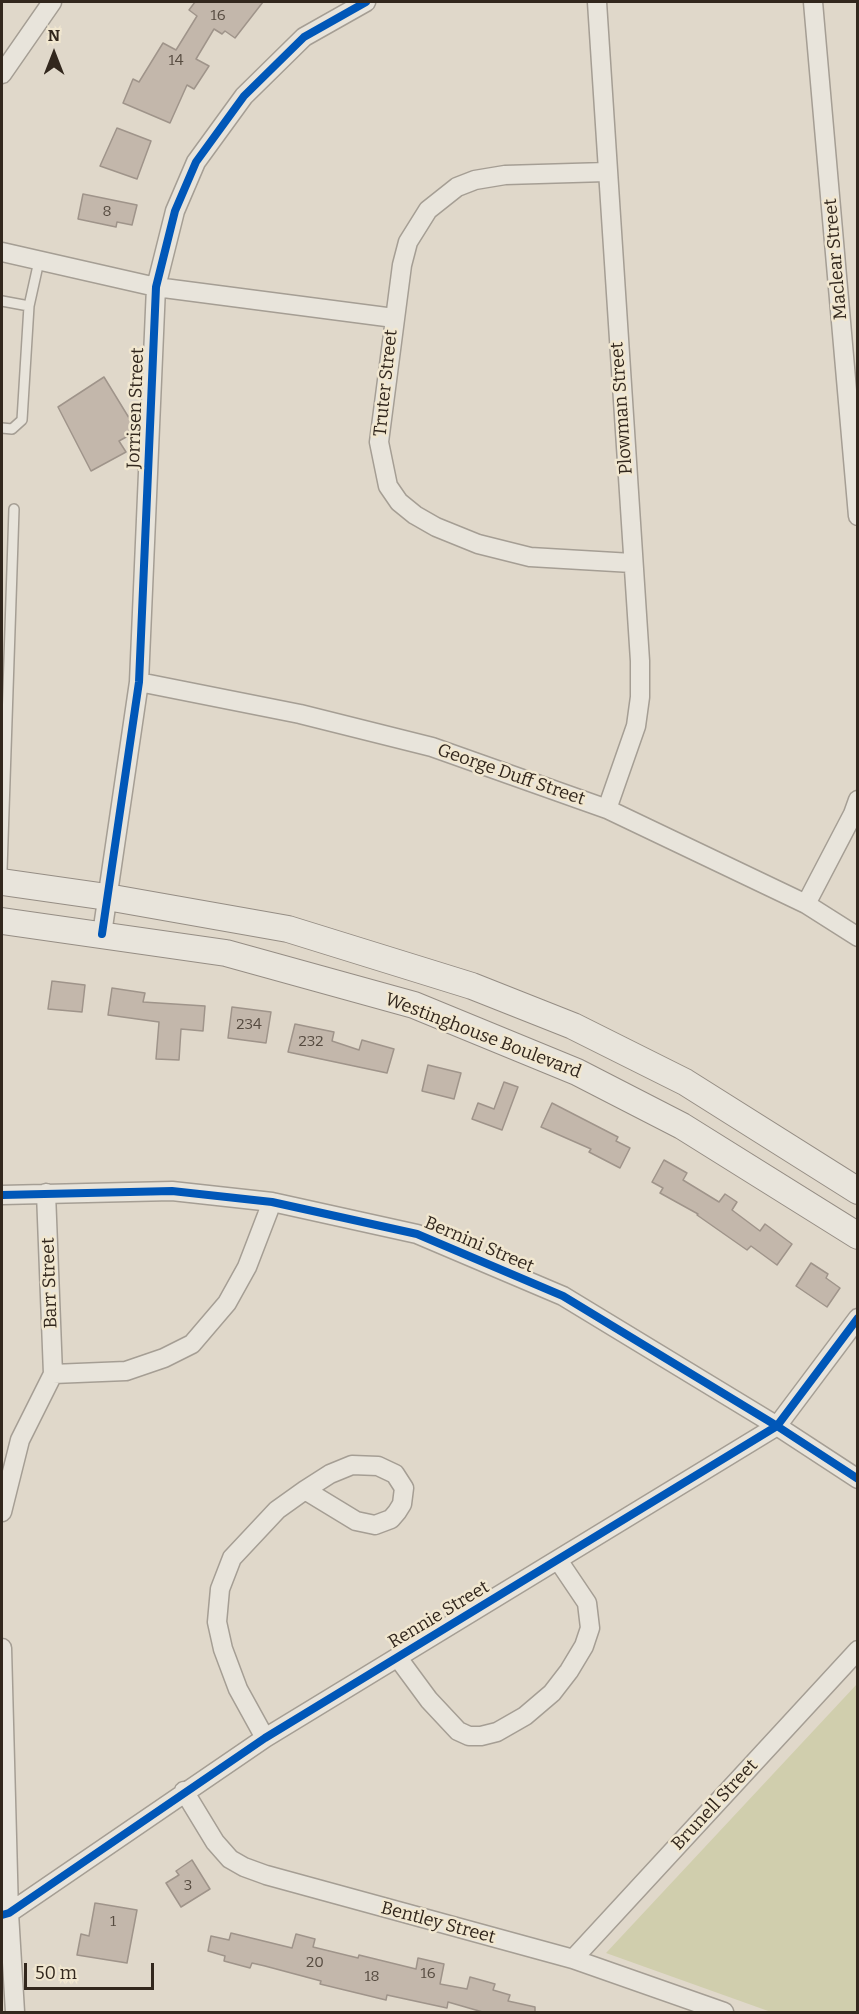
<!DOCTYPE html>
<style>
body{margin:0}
#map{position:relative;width:859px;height:2014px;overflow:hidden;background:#e0d8ca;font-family:Bitter,serif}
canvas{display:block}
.frame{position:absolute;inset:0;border:3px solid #32271d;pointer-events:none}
.north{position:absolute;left:24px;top:24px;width:60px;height:60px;-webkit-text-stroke:4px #f1e7d0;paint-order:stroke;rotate:0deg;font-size:16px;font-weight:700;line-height:24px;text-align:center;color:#32271d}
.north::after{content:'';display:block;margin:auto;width:21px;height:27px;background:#32271d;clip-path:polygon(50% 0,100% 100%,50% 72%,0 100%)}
.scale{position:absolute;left:24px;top:1963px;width:130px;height:27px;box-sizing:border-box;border:3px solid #32271d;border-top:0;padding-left:8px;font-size:18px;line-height:21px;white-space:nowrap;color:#32271d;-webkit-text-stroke:4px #f1e7d0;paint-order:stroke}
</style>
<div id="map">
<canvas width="859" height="2014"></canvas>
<div class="frame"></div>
<div class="north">N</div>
<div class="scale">50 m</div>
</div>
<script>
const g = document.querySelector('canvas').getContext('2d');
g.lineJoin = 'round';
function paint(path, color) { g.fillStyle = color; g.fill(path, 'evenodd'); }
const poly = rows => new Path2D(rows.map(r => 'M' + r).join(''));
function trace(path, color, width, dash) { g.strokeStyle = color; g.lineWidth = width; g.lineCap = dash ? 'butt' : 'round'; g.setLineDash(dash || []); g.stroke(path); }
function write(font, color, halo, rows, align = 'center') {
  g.font = font + ' Bitter,serif'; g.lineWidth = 5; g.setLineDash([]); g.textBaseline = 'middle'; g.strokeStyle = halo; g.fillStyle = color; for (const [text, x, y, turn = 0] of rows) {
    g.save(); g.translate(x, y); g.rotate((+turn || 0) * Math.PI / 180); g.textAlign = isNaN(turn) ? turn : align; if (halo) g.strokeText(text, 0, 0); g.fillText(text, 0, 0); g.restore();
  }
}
const green = poly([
 [857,1684,857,2012,771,2012,606,1953]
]);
const building = poly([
 [195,2,263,2,235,38,225,31,222,34,214,29,196,59,209,66,194,89,187,85,170,123,123,103,133,79,139,82,163,43,176,50,197,16,189,10,195,2],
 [117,128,151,141,137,179,100,166,117,128],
 [83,194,137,205,132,225,117,222,116,227,78,219,83,194],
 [104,377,137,431,119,441,126,452,91,471,58,407,104,377],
 [52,981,85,985,82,1012,48,1009,52,981],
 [112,988,145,993,143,1002,205,1006,203,1031,181,1029,179,1060,156,1059,159,1022,108,1015,112,988],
 [232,1007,271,1012,266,1043,228,1038,232,1007],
 [295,1024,334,1032,332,1041,359,1050,362,1040,394,1049,387,1073,288,1052,295,1024],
 [428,1065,461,1073,454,1099,422,1091,428,1065],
 [504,1082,518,1087,502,1130,472,1119,478,1103,494,1109,504,1082],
 [552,1103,618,1137,616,1141,630,1148,620,1168,589,1152,591,1149,541,1127,552,1103],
 [664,1160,687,1173,683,1180,719,1202,725,1194,737,1202,732,1210,760,1231,765,1224,792,1244,777,1265,751,1246,747,1250,697,1215,698,1214,660,1193,663,1188,652,1182,664,1160],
 [811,1263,828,1274,826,1278,840,1288,827,1307,796,1286,811,1263],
 [192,1860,210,1889,181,1907,166,1883,179,1875,176,1871,192,1860],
 [95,1903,137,1910,127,1963,77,1955,81,1934,89,1936,95,1903],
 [231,1933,292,1948,296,1934,315,1939,313,1947,358,1958,359,1955,416,1969,418,1958,444,1964,440,1984,467,1989,470,1977,495,1984,493,1990,510,1995,508,2001,535,2007,535,2013,486,2013,448,2002,447,2008,387,1995,386,2000,320,1984,321,1981,265,1966,252,1963,250,1968,224,1961,225,1956,208,1951,211,1936,229,1940,231,1933]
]);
const lane = poly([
 [2,301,29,306],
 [2,428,12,429,22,420,29,306,39,261],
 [2,870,14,509]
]);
const street = poly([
 [597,2,640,661,640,697,636,726,607,809],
 [813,2,858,516],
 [2,74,52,2],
 [606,172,505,175,475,180,457,187,428,210,408,242,402,265,379,442,388,486,399,502,415,515,436,527,478,544,530,557,632,563],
 [2,252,156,287,394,318],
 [139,682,300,714,432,747,607,809,806,904,858,937],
 [806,904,853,814,858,800],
 [102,934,139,682,156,287,175,211,196,162,244,96,304,37,366,2],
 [2,1195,172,1191,272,1202,417,1234,563,1296,777,1426,858,1479],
 [53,1374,126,1371,164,1358,192,1344,227,1303,247,1267,272,1202],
 [2,1512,20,1440,53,1374,46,1193],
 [2,1648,9,1913,15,2012],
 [398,1658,429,1700,458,1731,469,1736,481,1736,497,1732,525,1716,552,1693,569,1671,584,1646,590,1628,587,1603,558,1560],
 [265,1738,238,1689,223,1649,217,1622,220,1589,232,1558,277,1510,305,1490,330,1474,352,1465,378,1466,395,1474,404,1488,402,1504,397,1512,391,1519,375,1525,356,1521,305,1490],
 [184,1791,215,1842,230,1859,244,1867,266,1875,573,1959,724,2012],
 [2,1915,9,1913,265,1738,777,1426,858,1318],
 [573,1959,858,1650]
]);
const secondary = poly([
 [2,882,107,897,288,929,472,986,573,1026,685,1082,858,1191],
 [2,921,226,953,414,1005,577,1072,682,1126,858,1236]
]);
const cycleway = poly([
 [102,934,139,682,156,287,175,211,196,162,244,96,304,37,366,2],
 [2,1195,172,1191,272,1202,417,1234,563,1296,777,1426,858,1479],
 [2,1915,9,1913,265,1738,777,1426,858,1318]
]);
const numberNames = [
 ["16",218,16],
 ["14",176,61],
 ["8",107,212],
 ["234",249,1025],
 ["232",311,1042],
 ["3",188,1886],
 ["1",113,1922],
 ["20",315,1963],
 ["16",428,1974],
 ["18",372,1977]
];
const streetNames = [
 ["Maclear Street",836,259,-95],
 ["Truter Street",386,383,-84],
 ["Jorrisen Street",136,408,-88],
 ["Plowman Street",622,408,-94],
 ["George Duff Street",511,775,19],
 ["Westinghouse Boulevard",483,1036,21],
 ["Bernini Street",479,1245,23],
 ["Barr Street",50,1283,-92],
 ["Rennie Street",439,1615,-31],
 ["Brunell Street",715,1805,-47],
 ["Bentley Street",438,1923,15]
];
paint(green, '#d0cead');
paint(building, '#c3b7ab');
trace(building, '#9f948a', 1.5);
trace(lane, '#a59e94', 12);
trace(street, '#a59e94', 21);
trace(secondary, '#958d84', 28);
trace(lane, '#e8e4db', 9);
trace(street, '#e8e4db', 18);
trace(secondary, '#e8e4db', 26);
trace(cycleway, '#0057b8', 8);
write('15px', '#564b40', null, numberNames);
write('18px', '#32271d', '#f1e7d0', streetNames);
</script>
